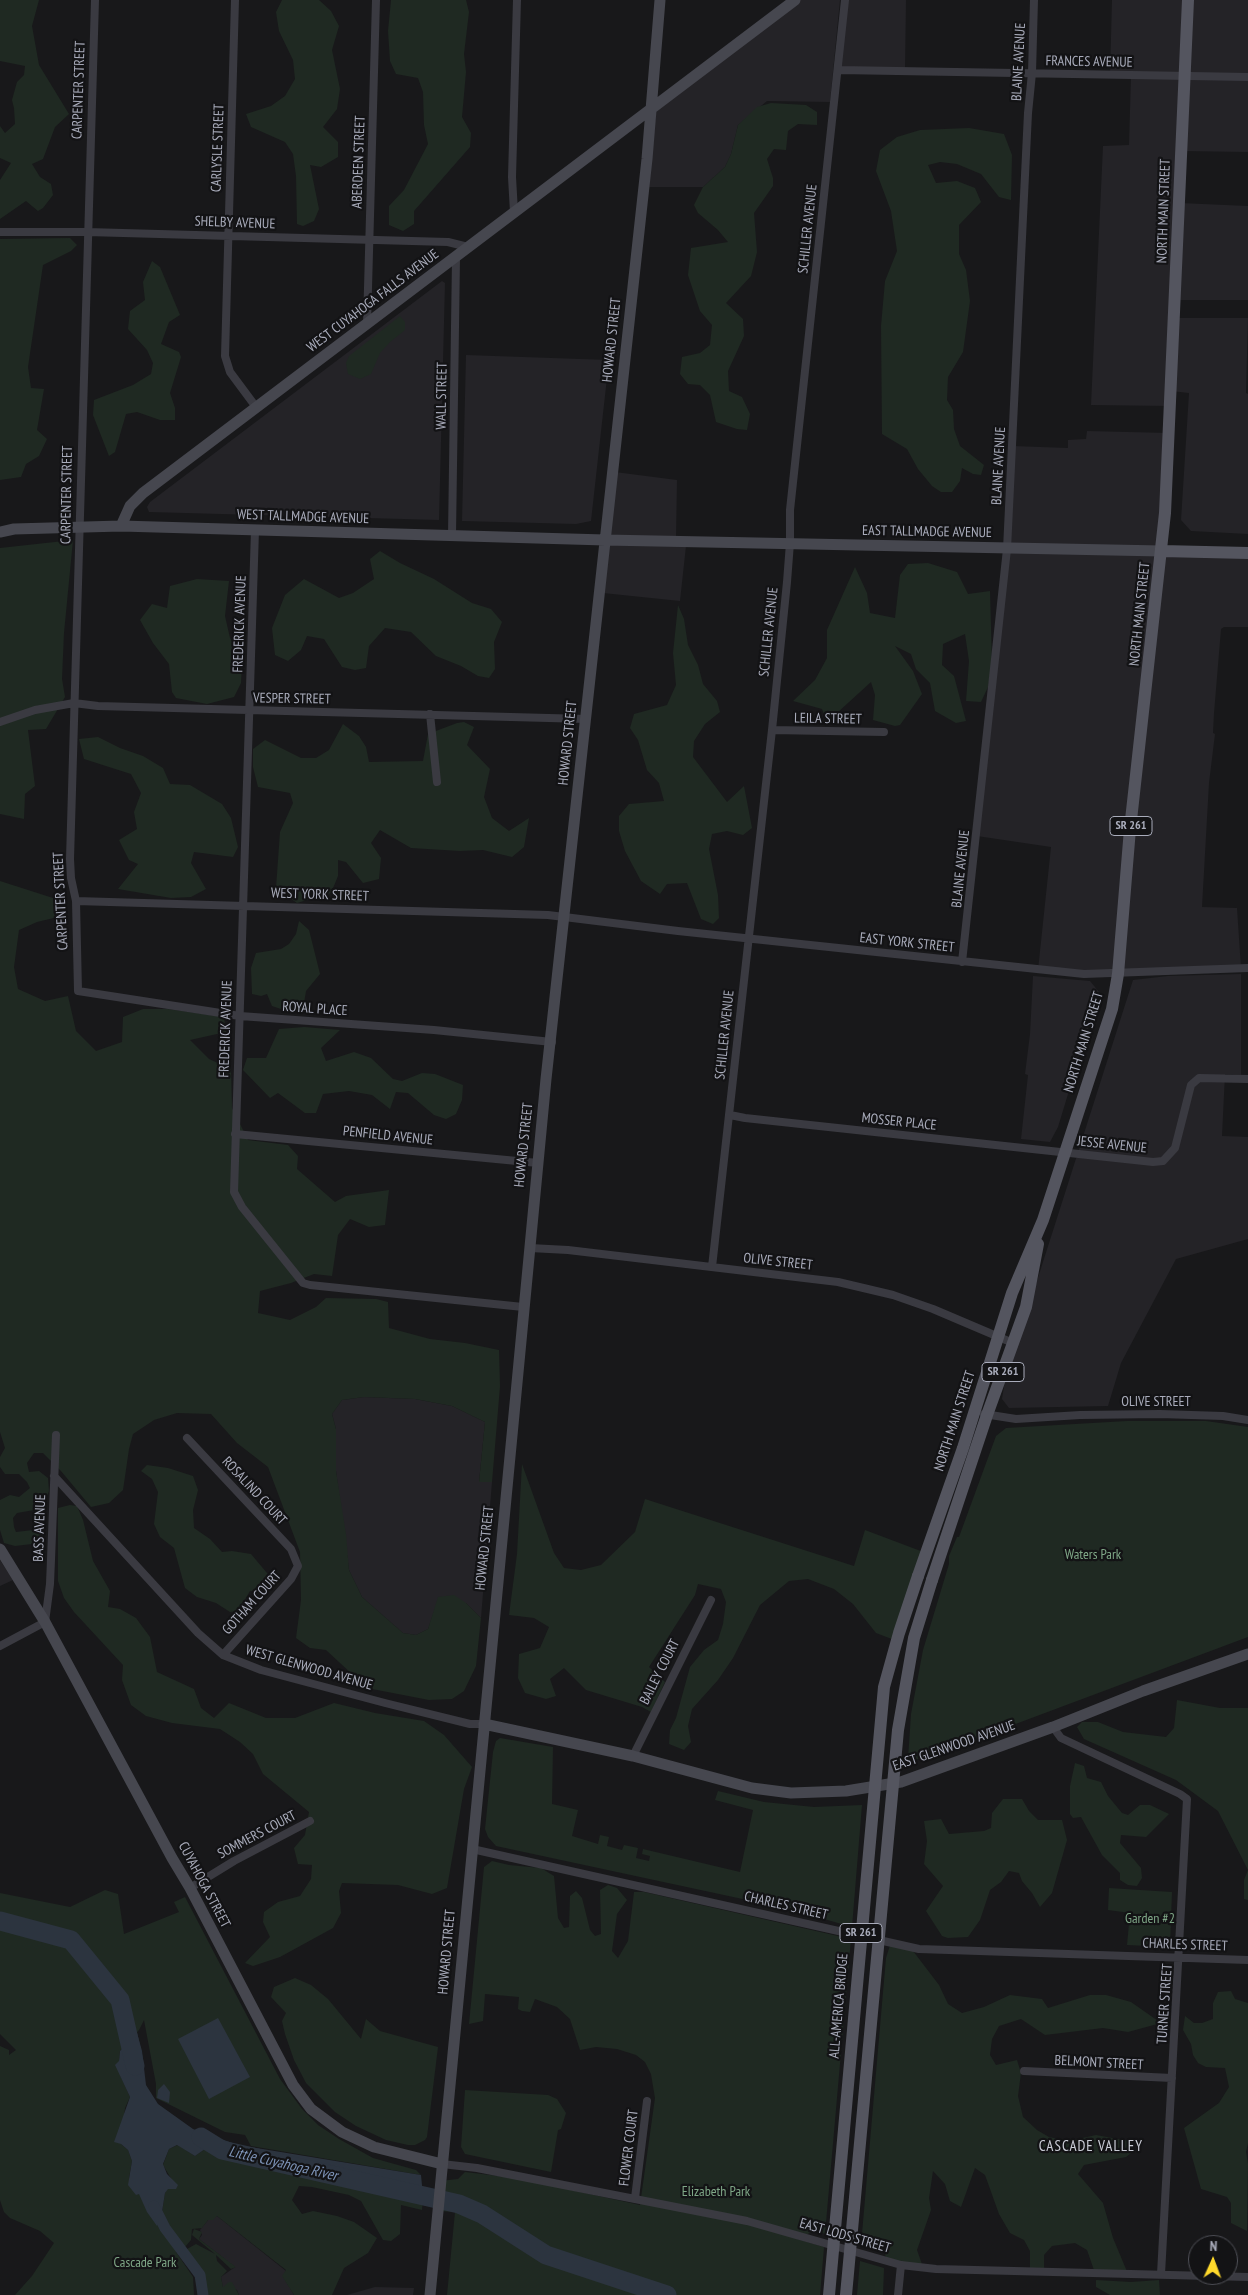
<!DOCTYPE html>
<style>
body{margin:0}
#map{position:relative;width:1248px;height:2295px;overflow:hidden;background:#18181a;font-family:"PT Sans Narrow",sans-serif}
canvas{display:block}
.north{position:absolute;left:1188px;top:2235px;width:50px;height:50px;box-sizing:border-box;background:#131315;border:1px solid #4f5057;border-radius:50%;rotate:2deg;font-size:14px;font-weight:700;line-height:20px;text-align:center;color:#a9acbb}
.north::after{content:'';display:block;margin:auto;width:18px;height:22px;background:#ffd92b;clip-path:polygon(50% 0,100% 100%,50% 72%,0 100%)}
</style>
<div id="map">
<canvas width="1248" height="2295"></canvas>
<div class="north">N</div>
</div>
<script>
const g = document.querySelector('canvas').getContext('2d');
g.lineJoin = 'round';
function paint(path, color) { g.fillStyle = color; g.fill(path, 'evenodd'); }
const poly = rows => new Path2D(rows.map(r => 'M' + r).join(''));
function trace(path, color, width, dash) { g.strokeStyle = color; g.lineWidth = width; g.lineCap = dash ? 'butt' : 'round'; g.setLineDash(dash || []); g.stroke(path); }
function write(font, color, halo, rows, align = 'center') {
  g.font = font + ' "PT Sans Narrow",sans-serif'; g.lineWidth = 4.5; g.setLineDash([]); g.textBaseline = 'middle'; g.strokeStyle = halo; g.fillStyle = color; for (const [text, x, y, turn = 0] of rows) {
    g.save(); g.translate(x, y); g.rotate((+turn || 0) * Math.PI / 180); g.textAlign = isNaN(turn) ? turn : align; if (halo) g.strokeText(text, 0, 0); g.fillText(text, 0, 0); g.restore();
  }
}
const built = poly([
 [800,0,840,0,830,102,767,101,738,125,731,154,725,167,703,187,649,187,656,110],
 [845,0,906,0,905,70,839,70],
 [1112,0,1248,0,1248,152,1181,151,1180,203,1248,206,1248,300,1175,300,1174,318,1248,318,1246,393,1248,394,1248,534,1191,531,1181,520,1189,393,1171,391,1170,406,1091,405,1103,146,1129,145,1131,76,1110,75],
 [442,281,445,283,439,520,149,512,147,507,150,502],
 [466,355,609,360,591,521,576,524,462,521],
 [1087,431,1169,433,1162,550,1248,553,1248,627,1224,627,1221,629,1214,713,1213,733,1215,734,1209,783,1202,907,1237,908,1241,968,1156,971,1038,970,1051,847,977,836,1013,446,1068,448,1068,440,1086,439],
 [615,472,677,480,676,539,607,538],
 [609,544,686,546,680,601,603,593],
 [1241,974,1241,1075,1225,1074,1222,1136,1248,1137,1248,1239,1176,1259,1121,1363,1108,1406,1009,1408,1002,1399,1005,1381,1133,980,1168,976],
 [1033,976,1090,981,1099,992,1058,1127,1050,1142,1021,1139,1028,1075,1025,1074,1030,1034],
 [364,1397,415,1399,452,1406,485,1422,479,1482,492,1482,481,1618,466,1603,435,1609,428,1629,416,1635,403,1633,362,1597,349,1570,336,1471,336,1429,332,1414,342,1400],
 [0,1560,13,1580,0,1586],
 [217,2216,286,2271,283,2276,294,2295,239,2295,237,2290,227,2285,223,2288,221,2277,235,2267,199,2239,202,2235,200,2230,208,2220,211,2220],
 [375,2287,414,2288,413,2295,347,2295]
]);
const green = poly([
 [0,0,39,0,32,26,39,65,69,114,55,127,43,159,32,164,40,177,51,184,53,195,43,208,38,211,26,201,0,219,0,180,11,163,0,158,0,126,5,133,15,124,14,108,12,100,17,82,24,75,25,66,0,61],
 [282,0,319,0,331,11,339,26,332,50,340,89,337,109,323,127,338,142,338,157,321,167,310,165,319,209,314,221,303,226,297,224,296,176,293,154,285,142,251,127,246,114,271,106,285,96,295,79,293,60,279,31,276,12],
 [391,0,466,0,469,12,464,54,466,72,462,117,471,133,470,147,414,211,414,224,403,231,389,225,389,206,404,190,428,144,424,125,423,92,418,78,396,74,390,61,388,31],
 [771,103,806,105,817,112,817,125,798,124,788,131,786,150,774,149,767,159,773,178,773,186,754,213,757,252,751,276,726,303,743,319,744,336,728,371,729,391,742,397,750,414,747,430,737,429,716,422,710,395,700,385,688,384,680,374,682,357,700,353,710,345,712,325,700,311,688,275,691,248,728,242,718,230,698,213,694,205,703,187,725,167,731,154,738,125,757,107],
 [969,128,1004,134,1012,155,1011,200,999,197,981,174,957,164,940,162,928,165,936,183,957,181,975,188,981,202,959,225,959,254,966,270,970,301,963,352,948,377,947,400,953,410,954,429,960,446,984,465,981,475,973,474,962,468,960,481,952,492,941,492,932,486,918,469,907,449,882,434,881,326,885,281,897,251,891,211,876,171,880,150,897,137,920,130],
 [70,238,77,245,71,251,43,265,28,367,31,388,44,389,37,430,47,439,39,456,26,464,21,477,0,480,0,239],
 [152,261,160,267,180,315,169,322,161,344,179,352,181,357,170,393,175,408,175,420,160,420,137,412,126,414,115,452,109,456,93,415,94,400,133,385,151,374,153,363,147,350,128,329,130,311,145,300,143,282],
 [400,316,405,322,405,330,390,342,380,353,371,374,360,379,348,374,346,363,349,356],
 [73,540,64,633,62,679,65,697,46,729,28,730,35,786,25,794,24,819,0,814,0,548],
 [380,551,400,563,434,579,472,603,491,609,502,622,494,642,495,669,489,678,478,676,461,666,436,656,411,632,385,628,369,646,366,668,355,670,342,667,324,639,307,636,301,650,288,661,275,655,272,628,285,595,304,579,339,598,353,593,374,579,370,559],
 [928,563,957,572,968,594,990,591,992,663,988,687,981,702,966,701,969,661,965,634,943,644,942,665,954,676,966,721,956,723,935,711,930,683,916,669,911,654,895,646,913,671,922,694,900,725,895,726,873,720,875,695,871,682,837,713,825,717,822,709,793,701,815,680,827,658,827,630,855,567,867,593,870,613,895,618,900,575,908,564],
 [197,579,229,581,225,616,230,638,238,651,242,663,241,683,234,697,207,704,176,698,172,692,169,664,153,643,140,620,152,604,167,608,170,586],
 [678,605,684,619,688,645,698,665,703,684,717,701,720,712,705,724,694,741,693,757,727,802,744,786,752,828,743,835,727,831,712,834,709,849,718,895,719,918,713,924,701,919,687,883,667,884,660,894,641,881,625,851,619,831,619,816,629,804,664,801,659,783,647,770,638,740,630,728,634,714,667,705,676,685,673,653],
 [464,722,474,727,467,745,490,769,484,797,492,818,509,831,529,818,524,847,512,857,483,850,460,851,411,848,380,830,371,843,381,858,379,879,363,883,346,862,338,860,338,876,331,893,297,903,276,888,280,832,293,803,290,793,258,787,253,767,253,749,265,740,301,758,316,758,329,750,343,724,359,736,366,747,369,762,423,761,428,734,457,723],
 [98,737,120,748,143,756,163,768,170,784,190,785,222,804,231,818,238,847,233,857,194,852,191,863,206,889,191,897,171,898,118,889,138,864,129,860,119,840,137,829,134,812,141,793,131,774,84,759,79,739],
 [0,881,53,898,66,915,37,922,19,930,14,967,18,989,45,1001,68,996,76,1031,96,1051,122,1042,123,1017,143,1009,168,1009,224,1017,226,1032,190,1040,209,1059,231,1069,232,1108,248,1140,288,1145,298,1156,297,1169,335,1202,346,1196,389,1190,385,1225,369,1227,350,1219,338,1235,332,1276,314,1274,291,1283,260,1291,258,1313,290,1320,316,1307,326,1298,376,1299,388,1302,389,1328,430,1339,465,1343,499,1350,500,1386,492,1482,479,1482,485,1422,452,1406,415,1399,364,1397,342,1400,332,1414,336,1429,336,1471,346,1534,349,1570,362,1597,403,1633,416,1635,428,1629,438,1597,454,1595,466,1603,481,1618,476,1666,464,1691,452,1699,429,1700,367,1688,326,1650,310,1648,296,1638,301,1600,300,1552,268,1467,237,1443,211,1414,177,1413,154,1420,133,1434,129,1449,123,1490,109,1503,91,1507,61,1471,43,1453,34,1453,27,1463,29,1472,39,1471,48,1478,49,1491,45,1501,34,1510,17,1513,13,1518,14,1527,16,1532,33,1530,40,1523,44,1527,44,1546,32,1544,15,1546,4,1543,0,1530,0,1500,10,1495,19,1497,30,1488,27,1482,19,1474,5,1474,0,1467,0,1457,5,1448,0,1432],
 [299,921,309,930,320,974,306,991,304,1003,292,1008,281,1009,272,1006,267,994,261,996,252,994,251,968,256,953,281,949,289,944,296,934],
 [304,1027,340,1030,321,1048,326,1061,354,1052,371,1058,393,1079,402,1081,422,1073,435,1074,463,1085,462,1100,456,1114,446,1119,434,1115,408,1093,396,1092,390,1109,372,1095,349,1091,323,1094,316,1113,305,1113,278,1093,270,1098,243,1070,247,1058,266,1058,279,1029],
 [1127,1421,1206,1421,1248,1427,1248,1637,922,1759,908,1759,911,1714,923,1650,949,1564,949,1556,957,1537,959,1537,996,1436,1006,1428],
 [522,1464,554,1553,564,1568,581,1570,601,1565,635,1532,645,1499,854,1566,865,1530,926,1553,897,1641,876,1633,853,1604,834,1589,808,1579,789,1581,760,1605,733,1658,718,1680,692,1709,688,1726,691,1742,684,1750,669,1744,670,1730,676,1718,690,1667,704,1650,718,1640,723,1624,726,1602,721,1589,698,1584,695,1595,649,1667,665,1682,651,1712,642,1707,586,1690,564,1668,550,1679,556,1696,546,1699,525,1693,518,1678,519,1654,540,1648,549,1627,534,1618,509,1615,517,1554],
 [147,1465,168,1468,193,1476,198,1490,193,1510,194,1528,210,1539,222,1552,232,1551,251,1554,272,1579,268,1590,250,1591,238,1611,230,1612,216,1603,197,1597,185,1588,174,1548,160,1537,154,1524,158,1492,152,1479,141,1471],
 [70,1505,77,1506,83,1520,93,1561,110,1591,108,1607,120,1609,136,1618,150,1637,157,1672,194,1689,201,1708,214,1718,229,1703,266,1718,295,1718,334,1703,375,1713,424,1721,444,1735,472,1767,464,1789,447,1888,432,1894,398,1885,342,1883,339,1891,341,1913,333,1928,280,1957,253,1966,245,1963,270,1937,263,1922,264,1912,278,1902,300,1896,311,1879,312,1865,298,1864,294,1848,305,1835,309,1812,263,1774,253,1754,240,1742,220,1729,172,1723,146,1716,131,1705,122,1680,123,1665,74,1612,64,1598,58,1581,58,1508],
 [1177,1700,1220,1708,1248,1708,1248,1900,1244,1899,1244,1880,1248,1870,1218,1811,1176,1780,1084,1739,1077,1727,1082,1722,1098,1722,1123,1732,1166,1737,1174,1728],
 [500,1738,553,1747,552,1804,578,1810,572,1836,598,1844,600,1835,609,1837,607,1846,622,1850,624,1845,638,1848,636,1858,649,1861,650,1856,642,1854,643,1849,740,1872,753,1810,715,1800,718,1791,764,1802,814,1807,862,1805,852,1927,789,1909,496,1846,488,1837,485,1829,493,1752,496,1741],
 [1075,1763,1084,1766,1087,1778,1101,1782,1108,1796,1122,1813,1128,1815,1140,1805,1150,1805,1169,1814,1146,1837,1121,1835,1120,1843,1141,1868,1142,1878,1137,1886,1128,1885,1120,1880,1120,1873,1102,1855,1081,1817,1073,1818,1070,1814,1070,1786],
 [1003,1799,1022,1799,1029,1811,1038,1820,1062,1820,1067,1840,1052,1893,1040,1907,1032,1893,1022,1881,1019,1873,1009,1871,1001,1882,990,1890,980,1920,968,1937,948,1938,942,1936,926,1911,943,1886,924,1864,927,1841,924,1821,941,1819,949,1834,984,1831,991,1828,992,1813],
 [492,1861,509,1865,541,1868,554,1876,558,1918,564,1928,569,1927,570,1896,576,1891,582,1898,590,1930,595,1936,601,1934,600,1890,608,1885,617,1888,627,1900,617,1914,612,1951,618,1958,628,1941,634,1892,644,1892,851,1939,825,2234,816,2230,797,2239,824,2247,820,2295,447,2295,455,2212,438,2211,440,2181,458,2179,465,2172,516,2178,640,2205,655,2098,651,2074,645,2062,636,2055,617,2049,596,2047,580,2050,570,2019,557,2007,535,1999,530,2012,522,2011,518,2009,519,1997,485,1994,483,2021,469,2024,484,1867],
 [1109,1888,1172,1892,1170,1947,1127,1945,1130,1913,1108,1910],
 [105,1890,118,1894,124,1934,179,1912,174,1902,185,1897,280,2079,302,2109,318,2125,339,2139,373,2158,416,2170,421,2175,251,2146,245,2135,225,2132,156,2098,156,2084,144,2020,139,2030,120,2051,119,2061,121,2077,130,2097,125,2108,121,2144,128,2150,132,2161,129,2178,162,2212,165,2193,172,2180,163,2165,169,2149,178,2145,195,2156,205,2149,222,2150,423,2196,422,2210,401,2205,400,2234,391,2241,383,2240,361,2201,349,2195,312,2187,299,2186,292,2200,302,2214,313,2211,337,2216,354,2222,377,2238,368,2253,344,2268,332,2295,294,2295,282,2276,286,2270,217,2216,213,2220,208,2220,202,2228,192,2229,191,2240,185,2247,176,2252,193,2277,194,2295,15,2295,32,2276,54,2243,40,2231,10,2218,4,2212,0,2200,0,2046,9,2050,9,2055,16,2050,0,2034,0,1893,70,1907],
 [891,1942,910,1947,939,1985,948,2004,962,2013,984,2007,1010,1995,1042,1999,1048,2008,1090,1995,1106,1995,1131,2002,1161,2023,1128,2032,1103,2028,1045,2035,1021,2019,999,2026,992,2039,990,2055,996,2065,1017,2060,1021,2073,1018,2096,1023,2117,1037,2130,1049,2137,1069,2141,1096,2135,1129,2141,1135,2150,1126,2157,1084,2165,1078,2174,1103,2203,1113,2238,1128,2274,1095,2273,1087,2250,1075,2243,1052,2246,1044,2255,1044,2272,1030,2271,1030,2251,1024,2240,1010,2233,999,2214,985,2175,975,2168,961,2207,950,2201,945,2184,933,2171,929,2198,931,2210,917,2250,923,2267,886,2261,885,2252,861,2245,886,1958],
 [295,1978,311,1985,328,1999,361,2039,366,2019,380,2031,438,2047,427,2137,425,2140,415,2145,408,2145,386,2140,356,2126,335,2112,306,2083,294,2060,285,2034,282,2021,286,2013,271,1997,274,1987],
 [1231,1991,1235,1999,1248,2003,1248,2143,1246,2152,1248,2164,1247,2231,1231,2223,1231,2203,1227,2197,1201,2189,1184,2128,1219,2103,1229,2087,1225,2068,1206,2067,1198,2063,1193,2055,1191,2044,1183,2030,1185,2016,1194,2023,1202,2023,1213,2019,1213,2003,1218,1992],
 [465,2090,548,2095,557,2099,566,2113,561,2129,558,2130,551,2172,465,2154,461,2147],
 [194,2229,202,2232,199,2239,236,2267,231,2269,216,2255,217,2261,227,2271,221,2277,223,2287,229,2282,232,2282,239,2295,199,2295,200,2287,193,2269,185,2259,187,2249,196,2244,215,2254,192,2235],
 [860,2261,884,2268,883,2295,857,2295],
 [1096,2280,1131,2282,1159,2280,1160,2295,1110,2295,1096,2287]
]);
const water = poly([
 [218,2018,250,2077,209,2099,178,2039],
 [137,2033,142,2051,146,2085,158,2104,193,2129,238,2145,421,2175,423,2196,222,2150,205,2149,195,2156,177,2145,169,2149,163,2164,167,2174,178,2185,176,2189,168,2189,165,2193,162,2212,157,2226,147,2212,139,2194,136,2195,128,2185,132,2161,128,2150,121,2144,114,2142,130,2097,115,2065,119,2061,120,2051],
 [164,2084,170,2092,169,2103,157,2098,158,2090]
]);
const canal = poly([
 [154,2206,165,2228,200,2275,203,2295]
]);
const river = poly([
 [0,1921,71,1940,120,2000,135,2066],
 [201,2137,222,2150,459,2204,482,2214,546,2255,667,2295]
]);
const street = poly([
 [95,0,70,859,71,878,76,901,78,991,240,1016,434,1030,552,1042],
 [235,0,225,356,230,372,256,407],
 [839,70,1248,77],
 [514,212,512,177,517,0],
 [0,232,87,232,448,242,468,247],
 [367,324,376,0],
 [255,530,234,1192,242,1207,303,1283,310,1285,523,1307],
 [452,535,456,258],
 [430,714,437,782],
 [0,722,35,710,74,703,98,706,586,719],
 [772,730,884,732],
 [76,901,548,915,678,931,1084,974,1248,968],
 [962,962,1007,549,1028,113,1032,73,1034,0],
 [730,1115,745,1118,1153,1162,1163,1161,1175,1148,1191,1085,1199,1078,1248,1079],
 [235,1134,538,1163],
 [530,1248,568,1250,838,1282,893,1295,933,1309,1013,1343],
 [712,1267,772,730,787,582,790,543,790,510,845,0],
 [984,1414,1016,1419,1080,1415,1160,1414,1223,1416,1248,1420],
 [187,1438,291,1549,298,1566,291,1579,223,1655],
 [54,1476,198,1633,223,1655,261,1670,385,1703,470,1724,484,1724],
 [0,1646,45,1622,50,1584,56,1435],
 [1053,1727,1061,1738,1180,1794,1187,1799,1161,2274],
 [633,1756,711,1600],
 [472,1849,919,1949,1248,1960],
 [190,1888,234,1861,310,1821],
 [1024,2071,1172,2078],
 [442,2164,477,2168,747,2221,901,2265,936,2269,1248,2277],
 [635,2198,647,2101],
 [898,2295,901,2265]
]);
const secondary = poly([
 [121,526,130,506,143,493,795,0],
 [0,532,14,529,121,526,605,540,1162,551],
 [0,1549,45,1622,172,1858,190,1888,293,2085,311,2109,342,2132,374,2147,442,2164],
 [484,1724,633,1756,752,1788,791,1793,846,1791,901,1782,1053,1727,1143,1691,1248,1654],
 [430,2295,546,1079,647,159,660,0]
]);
const primary = poly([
 [1162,551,1248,553],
 [918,1576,963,1448,1012,1293,1043,1220,1112,1009,1118,974,1130,829,1165,513,1188,0],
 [932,1580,987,1415,1026,1307,1038,1244]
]);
const primaryBridge = poly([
 [829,2295,884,1687,899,1633,918,1576],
 [846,2295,898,1730,914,1638,932,1580]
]);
const shields = [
 [1131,826,42],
 [1003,1372,42],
 [861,1933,42]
];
const shieldNames = [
 ["SR 261",1131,826],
 ["SR 261",1003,1372],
 ["SR 261",861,1933]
];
const streetNames = [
 ["BLAINE AVENUE",1019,62,-87],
 ["FRANCES AVENUE",1089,62,1],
 ["CARPENTER STREET",79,90,-88],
 ["CARLYSLE STREET",218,148,-88],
 ["ABERDEEN STREET",359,162,-88],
 ["NORTH MAIN STREET",1164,211,-88],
 ["SHELBY AVENUE",235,223,2],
 ["SCHILLER AVENUE",808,229,-84],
 ["WEST CUYAHOGA FALLS AVENUE",373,301,-37],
 ["HOWARD STREET",612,340,-84],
 ["WALL STREET",442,396,-89],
 ["BLAINE AVENUE",999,466,-87],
 ["CARPENTER STREET",67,495,-89],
 ["WEST TALLMADGE AVENUE",303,517,2],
 ["EAST TALLMADGE AVENUE",927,532,1],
 ["NORTH MAIN STREET",1140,614,-84],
 ["FREDERICK AVENUE",240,624,-88],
 ["SCHILLER AVENUE",769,632,-84],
 ["VESPER STREET",292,699,1],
 ["LEILA STREET",828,719,1],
 ["HOWARD STREET",568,743,-84],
 ["BLAINE AVENUE",961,869,-84],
 ["WEST YORK STREET",320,895,2],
 ["CARPENTER STREET",61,901,-93],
 ["EAST YORK STREET",907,943,6],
 ["ROYAL PLACE",315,1009,4],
 ["FREDERICK AVENUE",226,1029,-88],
 ["SCHILLER AVENUE",725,1035,-84],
 ["NORTH MAIN STREET",1084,1042,-73],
 ["MOSSER PLACE",899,1122,6],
 ["PENFIELD AVENUE",388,1136,6],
 ["HOWARD STREET",524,1145,-84],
 ["JESSE AVENUE",1112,1145,6],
 ["OLIVE STREET",778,1262,6],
 ["OLIVE STREET",1156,1402],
 ["NORTH MAIN STREET",955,1421,-72],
 ["ROSALIND COURT",254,1491,47],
 ["BASS AVENUE",40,1528,-88],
 ["HOWARD STREET",485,1548,-84],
 ["GOTHAM COURT",252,1603,-48],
 ["WEST GLENWOOD AVENUE",309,1668,16],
 ["BAILEY COURT",660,1672,-63],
 ["EAST GLENWOOD AVENUE",954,1746,-19],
 ["SOMMERS COURT",257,1835,-28],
 ["CUYAHOGA STREET",204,1885,62],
 ["CHARLES STREET",786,1906,13],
 ["CHARLES STREET",1185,1945,2],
 ["HOWARD STREET",447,1952,-85],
 ["TURNER STREET",1165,2004,-86],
 ["ALL-AMERICA BRIDGE",839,2006,-85],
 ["BELMONT STREET",1099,2063,3],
 ["FLOWER COURT",629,2148,-83],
 ["EAST LODS STREET",845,2236,16]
];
const parkNames = [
 ["Waters Park",1093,1555],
 ["Garden #2",1150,1919],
 ["Elizabeth Park",716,2192],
 ["Cascade Park",145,2263]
];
const neighbourhoodNames = [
 ["CASCADE VALLEY",1091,2147]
];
const waterNames = [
 ["Little Cuyahoga River",283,2164,13]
];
paint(built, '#242327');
paint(green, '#1f2922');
paint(water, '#2c343f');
trace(canal, '#2c343f', 11);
trace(river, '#2c343f', 19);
trace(street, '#3a3a41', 8);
trace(secondary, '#46474f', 11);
trace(primary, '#54555f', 12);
trace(primaryBridge, '#54555f', 12);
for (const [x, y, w] of shields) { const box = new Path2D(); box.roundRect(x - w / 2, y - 9.5, w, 19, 4); g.fillStyle = '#131315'; g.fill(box); trace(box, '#a9acbb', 1); }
write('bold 12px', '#a9acbb', null, shieldNames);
write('14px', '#a9acbb', '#131315', streetNames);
write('14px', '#7fa787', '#131315', parkNames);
g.letterSpacing = '1px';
write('15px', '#caccd6', '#131315', neighbourhoodNames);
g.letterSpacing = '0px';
write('italic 15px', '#7e94b8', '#131315', waterNames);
</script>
